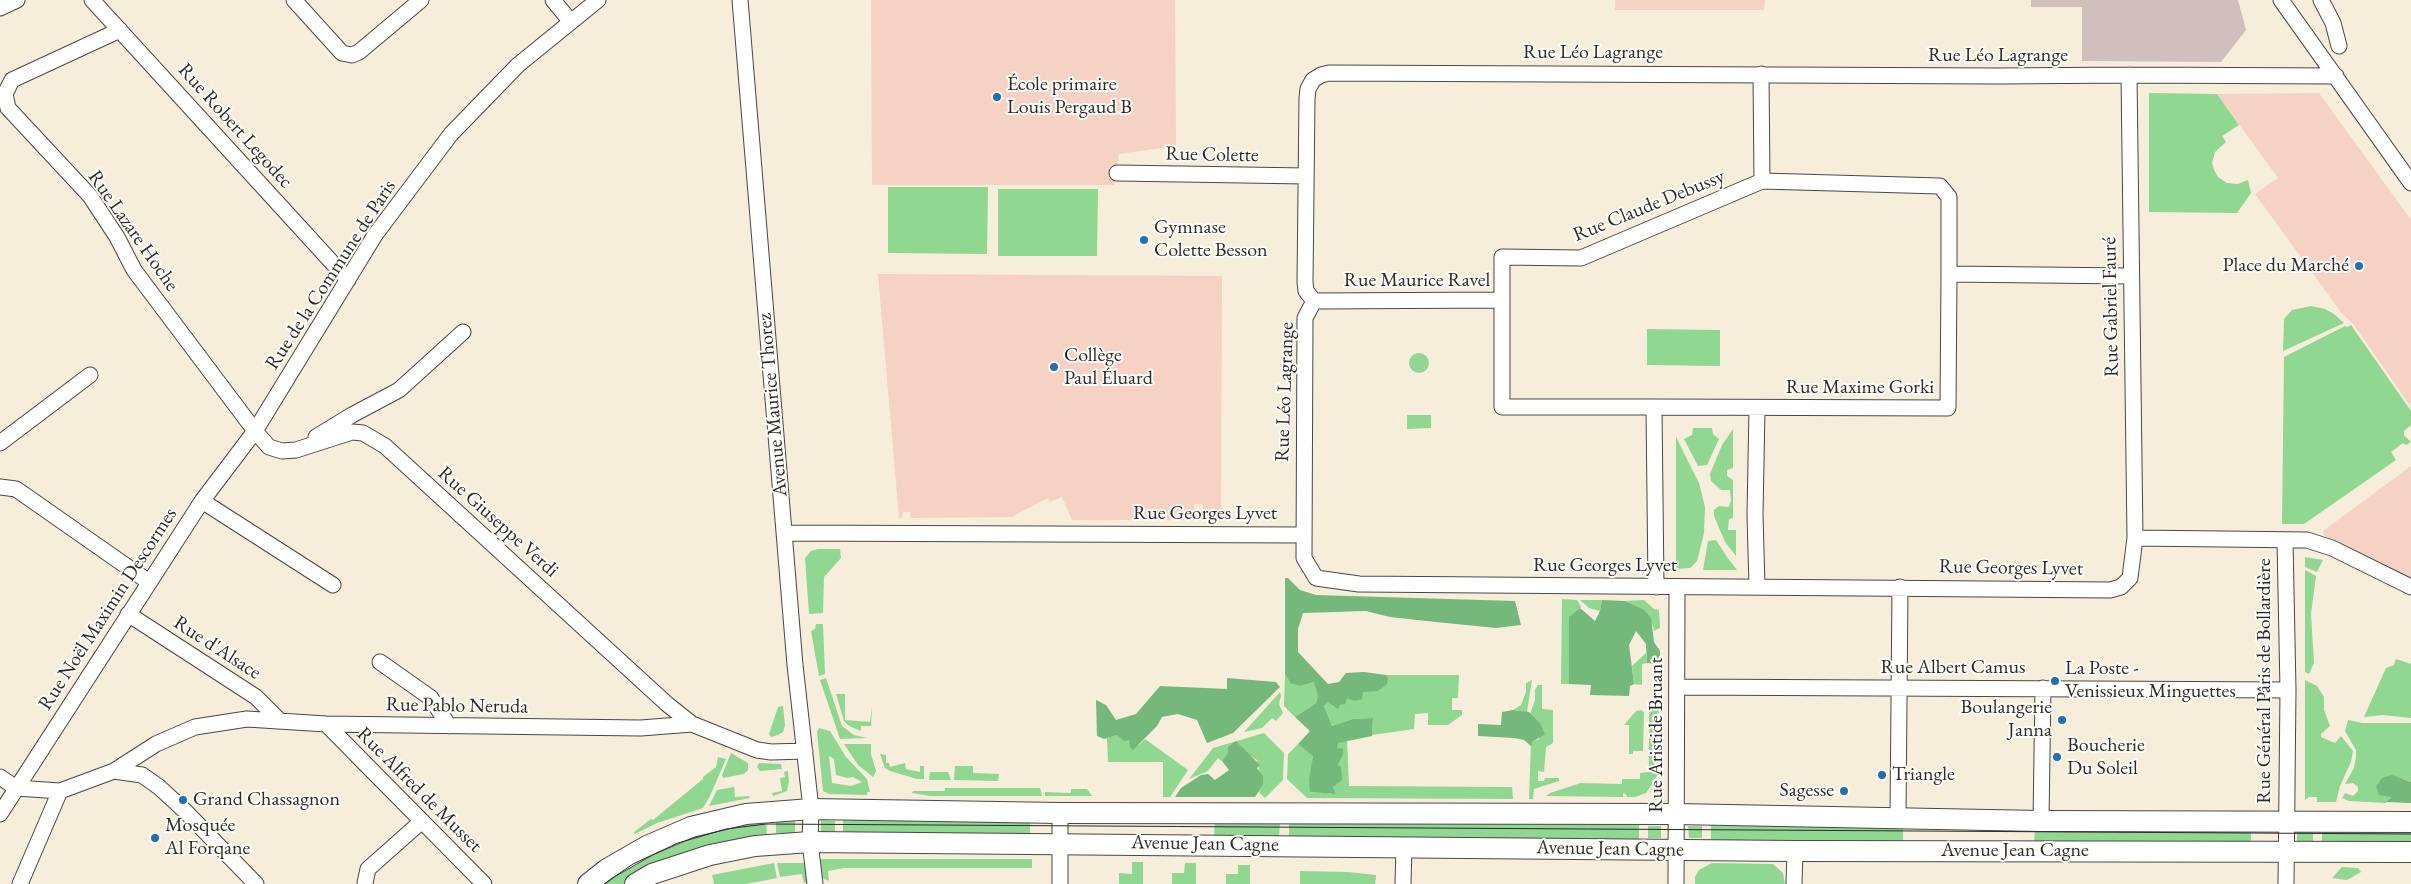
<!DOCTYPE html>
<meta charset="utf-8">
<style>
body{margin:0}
canvas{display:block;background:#f6edda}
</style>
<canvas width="2411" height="884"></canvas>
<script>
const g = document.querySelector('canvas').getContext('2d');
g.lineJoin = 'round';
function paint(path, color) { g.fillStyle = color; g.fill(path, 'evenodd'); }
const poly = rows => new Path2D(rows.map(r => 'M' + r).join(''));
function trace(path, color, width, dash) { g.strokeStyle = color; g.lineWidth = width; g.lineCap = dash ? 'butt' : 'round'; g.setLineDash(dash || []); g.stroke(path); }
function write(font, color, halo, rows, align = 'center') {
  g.font = font + ' "EB Garamond",serif'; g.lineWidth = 4; g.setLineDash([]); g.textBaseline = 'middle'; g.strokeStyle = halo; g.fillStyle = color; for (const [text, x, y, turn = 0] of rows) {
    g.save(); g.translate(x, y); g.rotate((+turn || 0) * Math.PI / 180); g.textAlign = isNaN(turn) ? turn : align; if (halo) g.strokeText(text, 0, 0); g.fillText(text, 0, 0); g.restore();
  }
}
const built = poly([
 [871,0,1175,0,1176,146,1119,154,1114,185,872,185],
 [1615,0,1765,0,1764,10,1615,10],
 [2319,93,2411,220,2411,407,2354,325,2341,312,2255,194,2278,178,2217,94],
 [878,274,1222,276,1221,521,1203,521,1203,504,1194,504,1194,520,1072,520,1062,497,1050,502,1048,498,1011,517,911,518,910,512,903,512,902,518,899,518],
 [2411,466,2411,582,2325,536,2323,531]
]);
const industrial = poly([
 [2031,0,2238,0,2246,30,2221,62,2082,61,2082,7,2031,7]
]);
const green = poly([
 [2149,93,2217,94,2239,125,2222,136,2226,142,2215,152,2212,163,2214,170,2218,177,2227,183,2238,184,2248,180,2251,193,2237,213,2149,212],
 [888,187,988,187,987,254,888,253],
 [998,189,1098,189,1097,256,998,256],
 [2311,306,2325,309,2334,314,2344,323,2283,351,2284,319,2292,310],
 [2351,325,2411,411,2411,425,2404,431,2404,435,2411,442,2406,445,2403,443,2391,452,2396,460,2304,524,2282,524,2284,357,2345,326,2347,327],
 [1647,329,1720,330,1720,366,1647,365],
 '1409 363a10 10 0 1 1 20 0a10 10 0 1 1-20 0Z',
 [1407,415,1431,415,1431,428,1407,429],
 [1693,428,1712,428,1713,434,1719,439,1707,465,1698,466,1684,439,1692,435],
 [1733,429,1733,468,1727,470,1727,476,1733,480,1733,518,1729,519,1728,530,1736,530,1736,556,1725,542,1714,516,1714,510,1719,506,1729,507,1731,501,1730,490,1721,490,1711,481,1710,474,1722,445],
 [1676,437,1699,483,1705,507,1704,533,1697,561,1690,568,1676,569],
 [1716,540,1727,557,1737,570,1703,570,1708,541],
 [818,549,840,549,841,558,824,577,823,613,809,614,805,558,811,551],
 [2305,557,2323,560,2317,572,2305,567],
 [2305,570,2316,576,2311,614,2314,663,2309,674,2305,672],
 [1562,599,1577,600,1581,607,1569,618,1569,684,1561,684],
 [1580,600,1602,600,1600,611,1589,608],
 [1644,600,1654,609,1659,610,1660,628,1653,631,1654,628,1643,609,1625,601],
 [816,624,823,624,825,674,819,676,811,631,815,629],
 [1646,653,1647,663,1642,664,1642,685,1634,684,1632,666],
 [2396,659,2411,664,2411,718,2383,715,2364,717,2386,668,2394,665],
 [1285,674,1291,684,1301,686,1314,682,1317,686,1318,696,1316,703,1295,717,1284,706],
 [1386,675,1459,675,1458,698,1452,698,1452,710,1462,710,1462,715,1448,725,1428,725,1428,713,1415,714,1414,729,1372,735,1373,718,1353,719,1332,726,1324,706,1328,702,1340,705,1346,698,1362,691,1378,691,1388,678],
 [826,678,842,726,854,735,867,738,840,739,820,680],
 [1532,680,1527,712,1513,710,1521,705,1526,692,1526,683],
 [2305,680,2317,686,2324,697,2324,710,2330,726,2321,734,2321,737,2335,743,2341,736,2353,751,2351,762,2340,786,2336,802,2317,802,2317,797,2309,797,2305,800],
 [1538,685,1542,685,1542,709,1553,710,1553,743,1546,747,1544,772,1538,771,1538,781,1544,781,1545,778,1559,778,1559,781,1534,789,1533,799,1529,799,1531,742,1539,739,1540,723,1530,714,1535,700,1535,690],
 [1280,692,1281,696,1279,704,1283,713,1276,721,1272,718,1262,728,1244,732],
 [836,694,845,694,845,720,870,722,872,706,871,726,861,726,861,731,849,726,844,721],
 [783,706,785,725,783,732,778,735,771,737,769,734,778,707],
 [1641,710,1644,712,1643,751,1633,751,1633,754,1629,754,1629,725,1624,725,1636,711],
 [1649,710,1659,710,1659,713,1656,714,1659,748,1657,749,1655,756,1657,762,1659,762,1659,773,1646,793,1635,797,1627,797,1626,794,1623,793,1623,797,1546,796,1550,793,1581,783,1622,784,1622,779,1640,779,1640,773,1649,772],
 [2348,720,2362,723,2411,723,2411,782,2404,779,2386,803,2349,801,2342,798,2345,793,2353,796,2358,791,2358,787,2353,783,2345,784,2354,768,2356,757,2356,750,2345,731],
 [819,728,830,731,846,757,867,779,870,792,867,792,867,795,829,794,823,791,817,732],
 [829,756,834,759,836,775,847,778,853,777,862,782,851,786,832,783],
 [1264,733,1284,753,1283,780,1265,798,1259,792,1263,785,1257,760,1248,754,1238,743,1222,761,1218,758,1208,771,1189,779,1213,748],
 [1117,735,1139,745,1145,739,1188,770,1170,797,1163,797,1163,762,1108,762,1107,738],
 [1347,740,1349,786,1512,787,1513,799,1307,798,1287,779,1288,754,1298,744,1313,755,1310,792,1336,794,1333,788,1338,765,1343,755,1337,748,1337,743],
 [844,744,871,744,871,754,876,771,873,777,858,765],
 [731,753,748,763,748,770,744,774,723,778,722,775],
 [880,754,886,755,886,763,889,763,890,767,905,763,906,769,920,772,920,766,924,766,924,779,917,779,890,771,885,768],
 [718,757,726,759,710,796,703,808,657,823,635,834,634,832,651,819,653,820,703,779,703,777,716,767],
 [759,763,781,764,782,769,760,771,757,767],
 [955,766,973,766,973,773,999,774,998,781,954,780],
 [788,771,789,782,787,791,773,796,772,793,782,791,780,778,785,777,784,772],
 [930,772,948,772,951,780,929,780],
 [734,787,735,797,749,796,750,798,709,806,717,790],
 [945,788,1040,788,1042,796,930,796,912,793,913,791,945,791],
 [1071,789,1087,789,1092,796,1045,796,1045,792,1071,793],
 [843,816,1030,821,1030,834,843,837],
 [766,817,767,837,638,876,624,884,594,884,659,844],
 [1289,818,1639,821,1639,842,1289,840],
 [795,820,795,833,776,833,776,821],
 [821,820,835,821,835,833,821,833],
 [1711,821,1903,823,1903,844,1711,843],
 [1215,822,1280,823,1279,836,1214,835],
 [2035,823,2251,825,2251,846,2034,845],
 [2322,825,2411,826,2411,848,2322,847],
 [1648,826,1661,826,1661,838,1648,838],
 [1688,826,1702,826,1702,838,1689,838],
 [2297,830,2313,830,2313,842,2297,842],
 [820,859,1032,859,1032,868,844,868,828,871,829,881,824,879,820,874],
 [1132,862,1143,862,1143,884,1119,884,1119,873,1132,874],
 [774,863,777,878,746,884,714,884,712,875],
 [777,863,805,863,807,882,804,883,802,874,780,877],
 [1185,863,1196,863,1196,884,1172,884,1172,873,1184,873],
 [1712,863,1773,864,1783,873,1785,884,1695,884,1695,877,1699,870],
 [1238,865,1250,865,1250,884,1226,884,1226,874,1238,874],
 [2342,867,2358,868,2361,872,2347,880,2332,878],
 [1300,871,1348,872,1376,875,1376,878,1375,884,1300,884]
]);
const forest = poly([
 [1285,578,1288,578,1300,590,1316,595,1515,601,1521,625,1496,628,1436,622,1390,617,1366,611,1303,613,1298,629,1298,652,1328,684,1339,682,1346,673,1364,672,1386,675,1388,678,1387,684,1378,691,1363,692,1362,699,1355,701,1347,698,1345,704,1340,705,1338,709,1328,702,1324,706,1332,726,1353,719,1373,718,1372,736,1338,743,1337,748,1343,749,1343,755,1338,765,1341,767,1342,780,1333,787,1336,794,1310,792,1309,780,1313,756,1298,744,1310,731,1295,717,1316,703,1318,696,1314,682,1301,686,1291,684,1285,674],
 [1602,600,1625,601,1643,609,1651,618,1654,642,1660,651,1660,664,1647,663,1646,644,1636,631,1629,645,1634,684,1630,686,1629,696,1590,695,1591,685,1569,684,1569,617,1580,608,1595,621,1600,611],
 [1227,678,1276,682,1280,687,1233,733,1207,743,1197,720,1178,714,1162,717,1157,726,1133,750,1130,747,1129,740,1124,741,1117,735,1104,739,1097,736,1096,700,1106,705,1116,720,1136,714,1160,686,1227,689],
 [1513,710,1529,712,1540,723,1545,734,1532,742,1531,746,1524,740,1514,738,1478,736,1478,724,1501,725,1502,712],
 [1236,741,1260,765,1257,768,1263,776,1263,785,1255,797,1175,797,1181,788,1201,775,1208,774,1215,780,1229,770,1222,761,1228,753,1228,747],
 [2392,775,2411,782,2411,803,2386,802,2391,797,2379,795,2376,787,2382,778]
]);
const minor = poly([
 [92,0,348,280],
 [294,0,342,53,352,55,359,52,421,0],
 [553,0,571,22],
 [740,0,795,665,811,809,810,842,815,884],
 [2281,0,2411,183],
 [2321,0,2333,23,2339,46],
 [0,8,17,0],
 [120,30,12,80,5,94,8,108,90,196,117,237,134,270,255,431,269,447,282,451,296,450,352,432,363,433,385,446,667,704,692,724],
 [1761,74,1762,181],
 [2129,75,2135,538,2130,578,2121,587,2110,590,1359,584,1316,578,1304,558,1305,318,1314,301,1306,291,1305,282,1307,98,1308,89,1313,80,1321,75,1329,73,1999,76,2129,75,2336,76],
 [1117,173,1306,176],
 [1502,300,1502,257,1581,258,1762,181,1940,186,1949,197,1949,274],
 [1314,301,1502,300,1502,407,1654,407,1656,587],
 [1654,407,1948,408,1949,274,2130,276],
 [316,437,352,415,399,390,463,332],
 [0,443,90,375],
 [0,487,16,489,149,582],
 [202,501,333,585],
 [784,533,1303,535],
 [2135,538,2307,540,2332,548,2411,587],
 [2285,540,2288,690,2286,884],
 [1757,586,1755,515,1757,408],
 [128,614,256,697,279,720],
 [380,662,431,698,449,726],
 [1677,687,2288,690],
 [326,724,484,884],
 [114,771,156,744,195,727,247,719,326,724,641,728,692,724,757,750,771,752,805,751],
 [0,777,16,788],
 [16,788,60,791,114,771,142,775,159,787,185,811,256,884],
 [0,814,202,501,255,431,375,235,451,134,518,65,598,0],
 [1898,817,1900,587],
 [2041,821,2043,688],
 [365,883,368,869,422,821],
 [20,884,60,791],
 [1060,884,1060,813],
 [1403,884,1404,847],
 [1676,884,1677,587],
 [1794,884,1795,851]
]);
const tertiary = poly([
 [588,884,607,869,647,846,691,827,746,814,811,809,1060,813,1676,814,2041,821,2411,822],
 [635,884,652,874,710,855,755,846,810,842,1795,851,2411,852]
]);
const tram = poly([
 [604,884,633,864,678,843,726,829,766,824,2411,834]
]);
const markers = [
 [997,97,5,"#1f6fb2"],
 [1144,240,5,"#1f6fb2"],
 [2359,266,5,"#1f6fb2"],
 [1054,367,5,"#1f6fb2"],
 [2055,681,5,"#1f6fb2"],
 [2062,720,5,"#1f6fb2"],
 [2057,757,5,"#1f6fb2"],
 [1882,775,5,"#1f6fb2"],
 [1844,791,5,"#1f6fb2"],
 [183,800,5,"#1f6fb2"],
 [155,838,5,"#1f6fb2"]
];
const streetNames = [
 ["Rue Léo Lagrange",1593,53],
 ["Rue Léo Lagrange",1998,56],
 ["Rue Robert Legodec",235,126,48],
 ["Rue Colette",1212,155,1],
 ["Rue Claude Debussy",1649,206,-22],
 ["Rue Lazare Hoche",133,231,55],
 ["Rue de la Commune de Paris",331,275,-57],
 ["Rue Maurice Ravel",1417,281],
 ["Rue Gabriel Fauré",2111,307,-91],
 ["Rue Maxime Gorki",1860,388],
 ["Rue Léo Lagrange",1285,392,-88],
 ["Avenue Maurice Thorez",773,405,-95],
 ["Rue Georges Lyvet",1205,514],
 ["Rue Giuseppe Verdi",498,522,42],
 ["Rue Georges Lyvet",1605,566],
 ["Rue Georges Lyvet",2011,568,1],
 ["Rue Noël Maximin Descormes",108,609,-57],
 ["Rue d'Alsace",217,648,33],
 ["Rue Albert Camus",1953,668],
 ["Rue Général Pâris de Bollardière",2265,681,-90],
 ["Rue Pablo Neruda",457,706,1],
 ["Rue Aristide Bruant",1657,735,-90],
 ["Rue Alfred de Musset",419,790,45],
 ["Avenue Jean Cagne",1205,844,1],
 ["Avenue Jean Cagne",1610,849,1],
 ["Avenue Jean Cagne",2015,851]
];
const poiNames = [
 ["École primaire",1007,85],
 ["Louis Pergaud B",1007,108],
 ["Gymnase",1154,228],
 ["Colette Besson",1154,251],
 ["Place du Marché",2349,266,"right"],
 ["Collège",1064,356],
 ["Paul Éluard",1064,379],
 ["La Poste -",2065,669],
 ["Venissieux Minguettes",2065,692],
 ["Boulangerie",2052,708,"right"],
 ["Janna",2052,731,"right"],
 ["Boucherie",2067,746],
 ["Du Soleil",2067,769],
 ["Triangle",1892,775],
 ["Sagesse",1834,791,"right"],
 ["Grand Chassagnon",193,800],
 ["Mosquée",165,826],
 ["Al Forqane",165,849]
];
paint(built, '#f5d2c3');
paint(industrial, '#d1bfbd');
paint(green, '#90d791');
paint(forest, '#74b87b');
trace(minor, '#494845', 17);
trace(tertiary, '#494845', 22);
trace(minor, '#fff', 15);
trace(tertiary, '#fff', 20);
trace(tram, '#2b2b2b', 1);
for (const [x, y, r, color] of markers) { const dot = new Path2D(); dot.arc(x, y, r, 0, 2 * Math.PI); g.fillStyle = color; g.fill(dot); trace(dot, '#fdfcf7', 2); }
write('20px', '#2b2b2b', '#fdfcf7', streetNames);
write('20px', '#2b2b2b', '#fdfcf7', poiNames, 'left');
</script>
